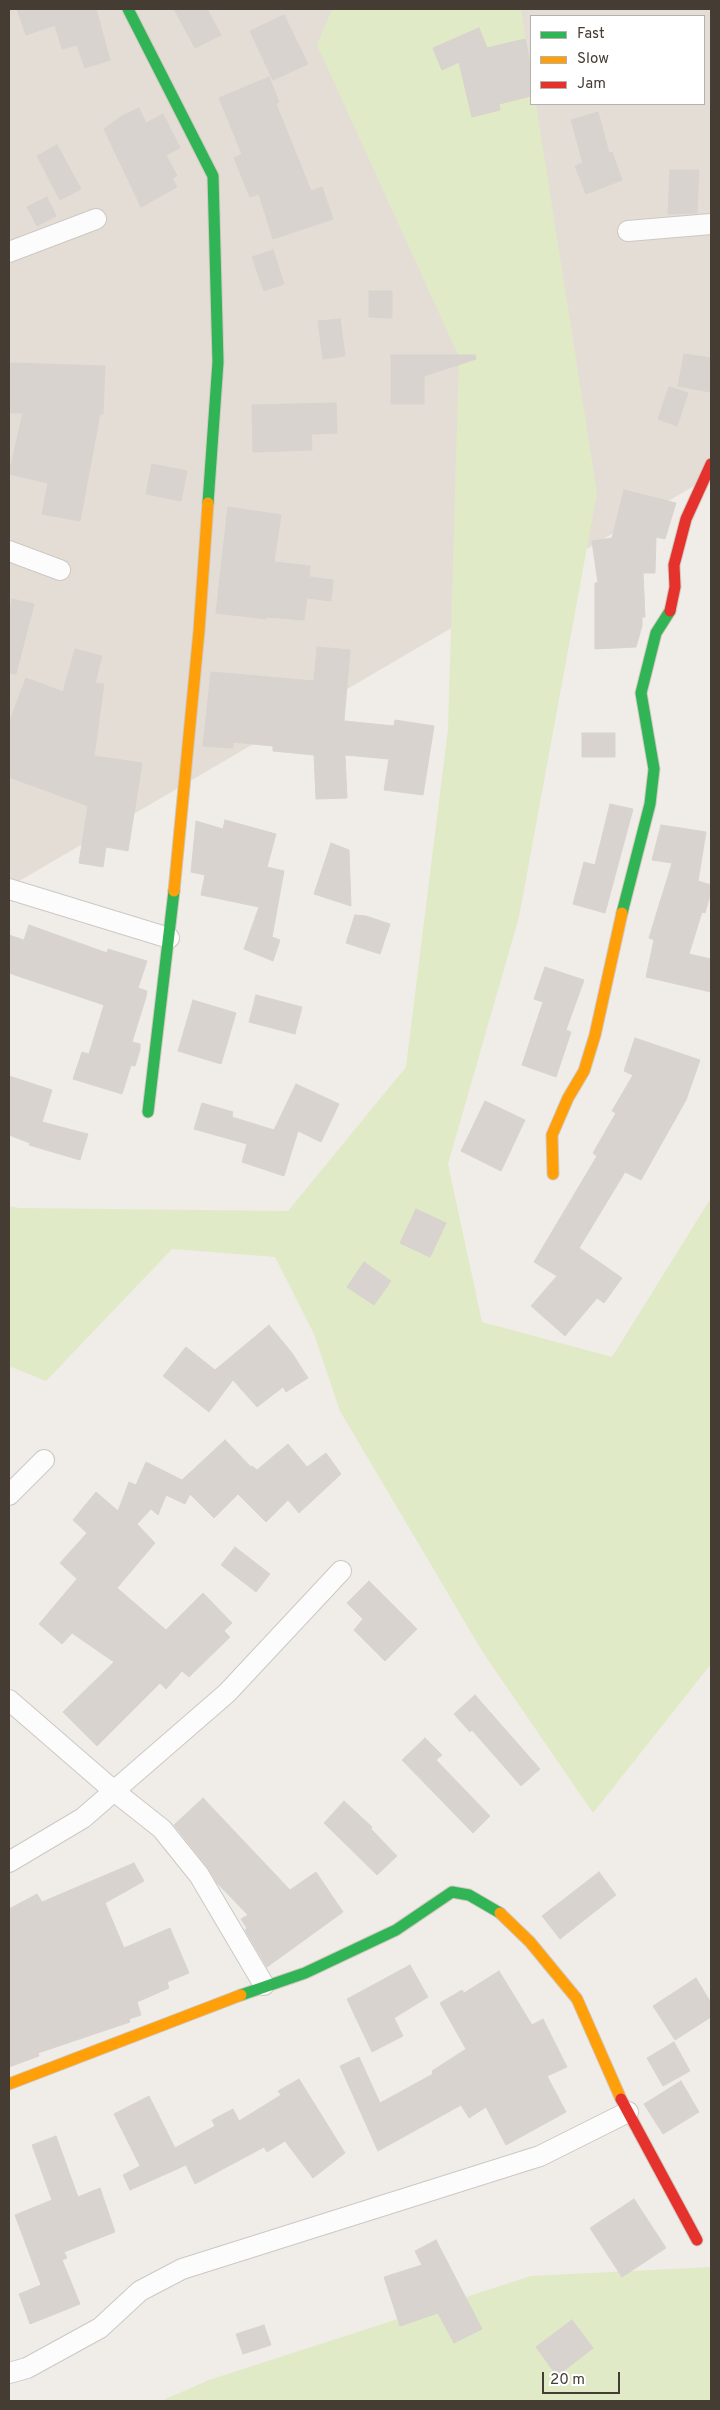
<!DOCTYPE html>
<style>
body{margin:0}
#map{position:relative;width:720px;height:2410px;overflow:hidden;background:#f0ece8;font-family:Overpass,sans-serif}
canvas{display:block}
.frame{position:absolute;inset:0;border:10px solid #453c34;pointer-events:none}
.legend{position:absolute;left:530px;top:15px;width:175px;height:90px;box-sizing:border-box;background:#fff;border:1px solid #b5b1ae;margin:0;padding:6px 9px;list-style:none;font-size:15px;color:#453c34}
.legend li{display:flex;align-items:center;gap:10px;height:25px}
.legend b{width:25px;border:1px solid #b5b1ae}
.scale{position:absolute;left:542px;top:2372px;width:78px;height:22px;box-sizing:border-box;border:2px solid #453c34;border-top:0;padding-left:6px;font-size:15px;line-height:18px;white-space:nowrap;color:#453c34;-webkit-text-stroke:4px #fff;paint-order:stroke}
</style>
<div id="map">
<canvas width="720" height="2410"></canvas>
<div class="frame"></div>
<ul class="legend">
<li><b style="height:6px;background:#30b455"></b>Fast</li>
<li><b style="height:6px;background:#ff9f0a"></b>Slow</li>
<li><b style="height:6px;background:#e5322d"></b>Jam</li>
</ul>
<div class="scale">20 m</div>
</div>
<script>
const g = document.querySelector('canvas').getContext('2d');
g.lineJoin = 'round';
function paint(path, color) { g.fillStyle = color; g.fill(path, 'evenodd'); }
const poly = rows => new Path2D(rows.map(r => 'M' + r).join(''));
function trace(path, color, width, dash) { g.strokeStyle = color; g.lineWidth = width; g.lineCap = dash ? 'butt' : 'round'; g.setLineDash(dash || []); g.stroke(path); }
const residential = poly([
 [9,9,711,9,711,476,9,887],
 [531,16,704,16,704,104,531,104]
]);
const green = poly([
 [332,9,521,9,531,75,531,104,536,104,597,493,519,917,448,1164,482,1322,612,1357,711,1198,711,1664,593,1813,482,1651,340,1411,314,1334,275,1257,172,1249,46,1381,9,1366,9,1206,19,1208,288,1211,406,1067,448,729,459,357,317,45],
 [711,2267,711,2401,161,2401,209,2380,531,2276]
]);
const building = poly([
 [17,9,96,9,110,60,85,68,77,45,62,49,55,25,26,35,17,9],
 [174,9,207,9,221,35,195,48,174,9],
 [284,15,308,64,273,80,250,31,284,15],
 [479,28,487,48,525,39,531,67,531,96,499,104,500,110,472,117,459,62,442,70,433,48,479,28],
 [269,77,279,102,276,104,311,191,322,187,333,219,273,239,259,194,250,197,234,158,242,154,219,98,269,77],
 [139,108,146,123,163,114,180,148,166,155,177,176,172,178,177,187,141,207,104,129,122,116,139,108],
 [598,112,609,153,612,152,622,180,586,194,575,166,583,163,571,120,598,112],
 [57,145,81,189,60,200,37,156,57,145],
 [670,170,699,170,697,213,668,214,670,170],
 [47,197,56,216,37,226,27,207,47,197],
 [273,250,284,284,264,291,252,257,273,250],
 [369,291,392,291,392,318,369,317,369,291],
 [340,319,345,356,323,359,318,321,340,319],
 [684,354,711,358,711,392,678,386,684,354],
 [391,355,475,355,476,359,424,376,424,404,391,404,391,355],
 [9,363,105,366,103,414,100,414,80,521,42,514,48,483,9,474,23,413,9,413,9,363],
 [669,387,688,393,677,426,658,419,669,387],
 [336,403,337,433,311,434,312,450,253,452,252,405,336,403],
 [152,464,187,471,181,501,146,494,152,464],
 [624,490,676,503,665,539,656,537,655,573,643,573,645,617,642,617,642,626,636,647,595,649,595,583,598,583,592,541,612,538,624,490],
 [228,507,281,515,274,562,310,566,309,577,333,580,331,601,307,598,304,620,267,617,266,619,216,613,228,507],
 [12,599,34,604,16,674,9,673,9,614,12,599],
 [317,647,350,650,344,721,394,726,395,720,434,726,423,795,384,790,389,759,345,755,347,798,316,799,314,755,273,751,273,746,233,742,233,748,203,746,211,672,314,681,317,647],
 [75,649,102,656,95,683,104,684,94,756,142,763,128,851,106,847,103,867,79,863,88,806,9,777,9,723,26,678,63,692,75,649],
 [582,733,615,733,615,757,582,757,582,733],
 [610,804,633,809,605,913,573,904,584,862,595,865,610,804],
 [225,820,276,834,267,867,284,871,272,937,280,940,273,961,244,949,259,907,201,895,205,875,191,872,196,821,223,829,225,820],
 [661,825,706,832,698,881,711,885,711,892,705,913,702,912,689,954,711,959,711,992,646,977,654,940,649,938,672,863,652,860,661,825],
 [331,843,349,850,351,906,314,894,331,843],
 [355,915,366,916,390,924,380,954,346,943,355,915],
 [29,925,107,953,108,949,147,961,138,988,147,991,146,997,132,1042,140,1044,140,1050,135,1066,131,1065,122,1094,73,1079,82,1052,89,1054,104,1005,9,973,9,935,24,940,29,925],
 [545,967,584,980,566,1030,571,1032,556,1077,522,1065,543,1002,534,999,545,967],
 [256,995,302,1007,295,1034,249,1022,256,995],
 [193,1000,236,1013,221,1064,178,1051,193,1000],
 [635,1038,700,1060,686,1100,641,1180,625,1172,579,1248,622,1278,604,1303,597,1298,565,1336,531,1306,557,1276,534,1262,597,1156,593,1153,616,1113,612,1111,633,1075,624,1071,635,1038],
 [9,1076,52,1090,42,1122,88,1134,80,1160,29,1145,30,1143,9,1135,9,1076],
 [296,1084,339,1104,321,1142,298,1131,284,1176,242,1162,247,1144,194,1129,202,1103,233,1112,232,1117,274,1130,296,1084],
 [485,1101,525,1120,501,1171,461,1151,485,1101],
 [416,1209,446,1223,430,1257,400,1243,416,1209],
 [364,1262,391,1281,374,1305,347,1287,364,1262],
 [269,1325,292,1353,308,1378,286,1392,283,1387,257,1407,233,1380,209,1412,163,1376,186,1347,215,1370,269,1325],
 [225,1440,251,1467,252,1466,257,1470,288,1444,307,1467,326,1453,341,1474,299,1513,288,1500,266,1522,238,1494,214,1518,190,1494,185,1504,166,1495,158,1515,151,1509,137,1524,155,1543,117,1588,166,1630,203,1593,232,1623,224,1631,230,1637,189,1677,182,1671,166,1689,160,1683,97,1746,63,1712,114,1662,72,1633,62,1644,39,1624,77,1579,60,1563,87,1533,73,1520,96,1492,118,1511,129,1482,136,1485,146,1462,182,1480,225,1440],
 [235,1547,270,1574,256,1592,221,1565,235,1547],
 [369,1581,417,1629,385,1661,354,1630,363,1619,347,1603,369,1581],
 [475,1695,540,1769,521,1786,472,1730,470,1732,454,1714,475,1695],
 [425,1738,442,1755,436,1760,490,1816,473,1833,402,1760,425,1738],
 [203,1798,290,1890,316,1872,343,1912,267,1967,245,1930,247,1928,241,1919,248,1915,217,1883,208,1868,174,1825,203,1798],
 [344,1801,372,1827,371,1829,397,1856,377,1875,324,1823,344,1801],
 [134,1863,144,1881,105,1903,124,1948,170,1928,189,1973,167,1982,169,1988,137,2002,141,2015,129,2019,130,2022,38,2053,39,2056,9,2067,9,1909,37,1894,42,1902,134,1863],
 [599,1872,616,1895,560,1939,542,1916,599,1872],
 [410,1965,428,1997,394,2018,403,2036,372,2052,347,1999,410,1965],
 [499,1971,532,2025,543,2019,567,2067,547,2076,566,2112,506,2145,486,2107,469,2118,461,2105,378,2151,340,2066,359,2057,380,2103,433,2074,432,2071,466,2049,440,2003,462,1990,464,1993,499,1971],
 [696,1978,711,2003,711,2017,675,2040,653,2006,696,1978],
 [674,2042,690,2071,663,2086,647,2058,674,2042],
 [299,2079,345,2153,313,2178,285,2141,267,2152,264,2147,195,2184,186,2165,130,2190,123,2175,140,2166,114,2114,149,2096,175,2148,215,2126,212,2120,233,2109,239,2121,281,2095,278,2091,299,2079],
 [681,2081,699,2112,663,2134,644,2104,681,2081],
 [56,2136,78,2197,100,2188,115,2232,64,2252,67,2258,62,2260,80,2304,30,2324,19,2294,41,2285,15,2215,52,2200,32,2145,56,2136],
 [634,2199,666,2248,622,2277,590,2228,634,2199],
 [436,2240,482,2329,454,2343,438,2313,400,2326,384,2277,422,2265,415,2251,436,2240],
 [572,2320,593,2348,557,2376,536,2347,572,2320],
 [264,2325,271,2345,243,2354,236,2334,264,2325]
]);
const street = poly([
 [628,231,711,224],
 [9,252,96,219],
 [9,551,60,570],
 [9,889,169,938],
 [9,1495,44,1460],
 [9,1700,114,1791,162,1829,199,1875,264,1985],
 [9,1862,83,1818,114,1791,227,1693,341,1571],
 [9,2373,27,2368,100,2328,140,2291,182,2269,540,2156,628,2112]
]);
const fast = poly([
 [128,9,213,176,218,362,208,503],
 [622,913,650,804,654,769,641,693,656,633,670,611],
 [148,1112,174,891],
 [241,1995,305,1973,396,1930,452,1892,469,1895,500,1913]
]);
const slow = poly([
 [174,891,199,631,208,503],
 [553,1174,552,1135,568,1098,584,1071,595,1035,622,913],
 [500,1913,530,1942,577,1999,621,2099],
 [9,2084,241,1995]
]);
const jam = poly([
 [670,611,675,587,674,565,686,519,711,464],
 [621,2099,697,2240]
]);
paint(residential, '#e4ddd5');
paint(green, '#e1eac6');
paint(building, '#d8d3cf');
trace(building, '#d8d3ce', 1);
trace(street, '#ccc8c4', 22);
trace(fast, '#d1c9bf', 13);
trace(slow, '#d1c9bf', 13);
trace(jam, '#d1c9bf', 13);
trace(street, '#fdfcfc', 20);
trace(fast, '#30b455', 11);
trace(slow, '#ff9f0a', 11);
trace(jam, '#e5322d', 11);
</script>
